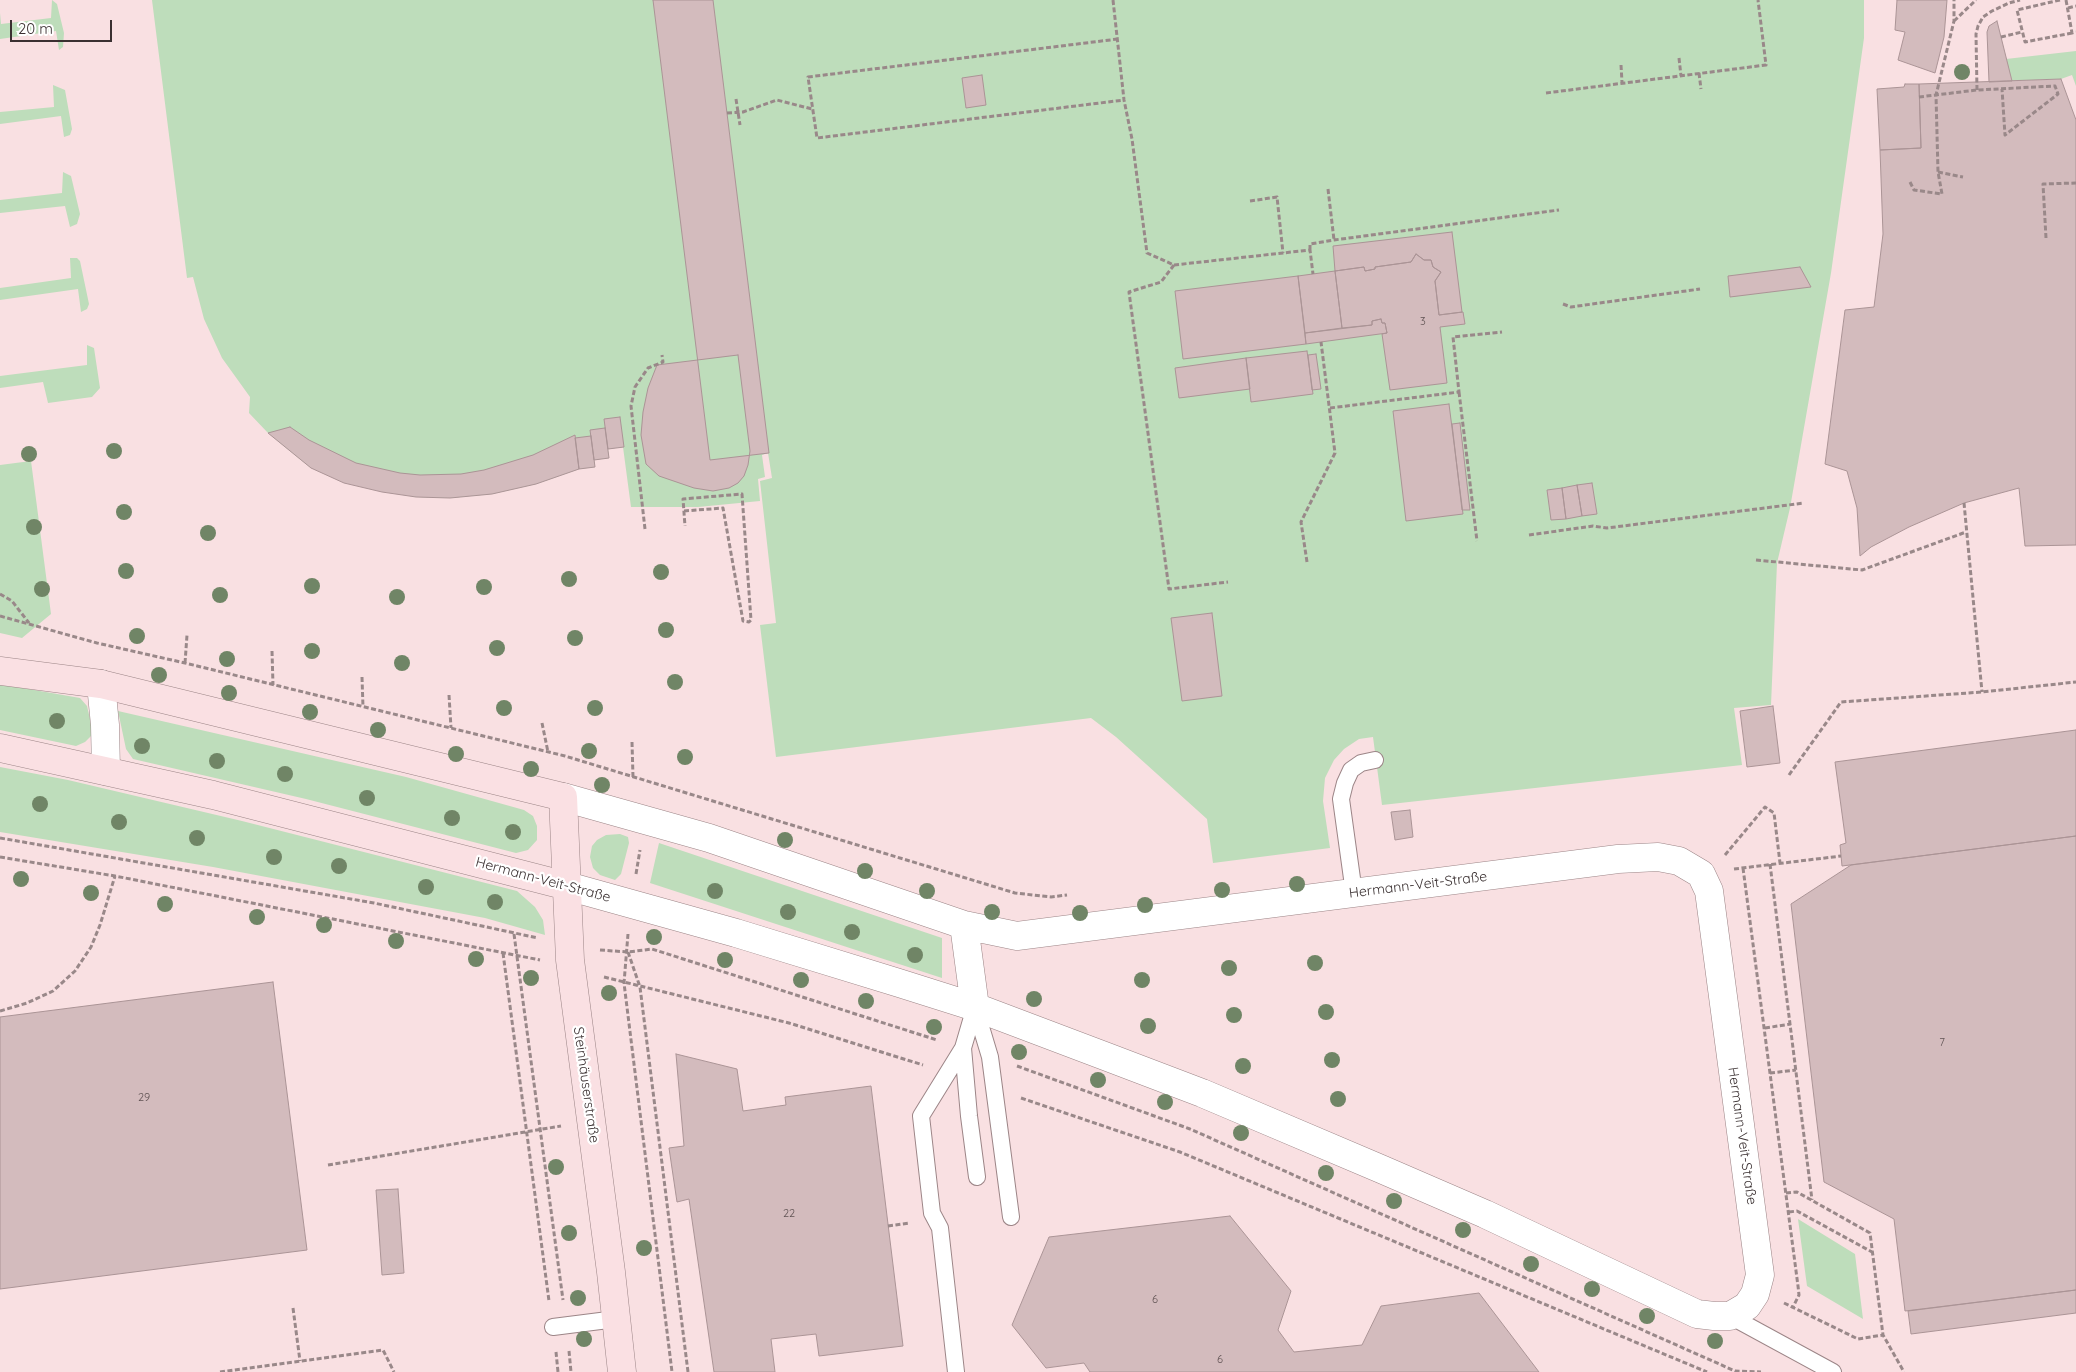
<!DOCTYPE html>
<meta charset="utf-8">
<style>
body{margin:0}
#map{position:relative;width:2076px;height:1372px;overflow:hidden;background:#f9e0e2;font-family:Quicksand,sans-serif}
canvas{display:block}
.scale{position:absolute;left:10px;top:20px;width:102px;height:22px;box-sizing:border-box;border:2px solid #3a3031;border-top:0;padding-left:6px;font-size:15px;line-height:18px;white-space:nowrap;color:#3a3031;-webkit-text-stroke:4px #fff;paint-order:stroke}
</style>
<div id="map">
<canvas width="2076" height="1372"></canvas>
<div class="scale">20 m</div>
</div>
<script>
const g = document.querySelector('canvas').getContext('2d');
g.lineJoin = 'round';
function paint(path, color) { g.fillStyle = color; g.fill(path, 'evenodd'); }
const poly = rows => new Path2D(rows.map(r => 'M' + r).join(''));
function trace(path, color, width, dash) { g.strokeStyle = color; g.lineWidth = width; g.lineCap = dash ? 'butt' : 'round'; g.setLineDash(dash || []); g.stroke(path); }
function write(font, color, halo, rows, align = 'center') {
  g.font = font + ' Quicksand,sans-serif'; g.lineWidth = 4.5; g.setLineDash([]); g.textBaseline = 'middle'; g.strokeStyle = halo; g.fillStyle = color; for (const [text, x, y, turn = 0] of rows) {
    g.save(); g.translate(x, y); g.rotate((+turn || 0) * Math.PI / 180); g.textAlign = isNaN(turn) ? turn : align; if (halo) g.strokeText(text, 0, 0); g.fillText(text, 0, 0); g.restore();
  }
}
const green = poly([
 [52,0,57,4,64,33,63,47,59,50,56,31,0,39,0,13,1,24,51,18],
 [152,0,1864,0,1864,38,1831,273,1790,508,1777,563,1771,705,1734,708,1742,765,1382,805,1373,737,1359,739,1344,749,1334,760,1325,778,1323,801,1330,848,1213,863,1207,819,1116,737,1091,718,776,757,760,625,776,623,760,481,772,478,768,453,762,455,765,477,758,479,760,501,698,507,631,507,623,447,608,449,609,458,594,460,595,467,579,469,536,484,492,494,450,498,416,497,311,468,268,433,249,413,250,397,222,358,204,319,193,277,187,278],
 [2076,51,2076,86,2072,75,2061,79,2012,81,2006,59],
 [53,85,65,90,72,129,70,135,64,137,61,116,0,124,0,112,54,107],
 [63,172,71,176,80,214,77,224,70,227,65,206,0,213,0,200,62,193],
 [70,258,77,258,80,261,89,304,87,309,81,312,78,289,0,300,0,288,71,278],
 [87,345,94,348,100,388,92,397,48,403,43,382,0,388,0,376,87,365],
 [31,461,51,614,22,638,0,633,0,465],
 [0,684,80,698,87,706,91,723,91,736,85,742,76,746,0,730],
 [118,711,406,777,524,810,533,816,537,826,537,840,528,850,516,853,306,799,133,759,126,749],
 [0,767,68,780,242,821,517,891,535,907,543,920,545,935,485,918,213,867,0,832],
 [620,834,628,837,629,843,621,874,615,880,600,875,593,868,590,857,592,846,597,840,606,835],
 [659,843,942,938,942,978,650,883],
 [1798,1219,1855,1254,1863,1319,1807,1286]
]);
const building = poly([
 [653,0,713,0,769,453,710,460,653,0],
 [1897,0,1947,0,1944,37,1935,73,1898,60,1905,32,1895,30,1897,0],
 [1997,21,2012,81,1989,82,1987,32,1989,26,1997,21],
 [982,75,986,105,966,108,962,78,982,75],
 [2061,79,2076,120,2076,545,2025,546,2019,488,1964,503,1909,527,1871,547,1860,556,1857,508,1847,471,1825,464,1845,310,1874,307,1883,234,1880,150,1921,148,1919,84,2061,79],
 [1905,84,1919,84,1921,148,1880,150,1877,89,1904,87,1905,84],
 [1452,232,1462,312,1439,315,1435,281,1441,272,1433,267,1431,260,1424,260,1416,254,1411,262,1375,267,1375,269,1365,271,1364,267,1335,271,1333,246,1452,232],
 [1416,254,1424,260,1431,260,1433,267,1441,272,1435,281,1439,315,1463,312,1465,324,1440,327,1447,383,1390,390,1382,334,1387,333,1385,323,1382,323,1381,319,1372,321,1372,325,1342,328,1335,271,1364,267,1365,271,1375,269,1375,267,1411,262,1416,254],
 [1800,267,1811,287,1730,297,1728,276,1800,267],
 [1335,271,1342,328,1305,333,1298,276,1335,271],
 [1298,276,1306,344,1183,359,1175,291,1298,276],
 [1381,319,1382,323,1385,323,1387,333,1306,344,1305,333,1372,325,1372,321,1381,319],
 [1307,351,1313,394,1251,402,1246,358,1307,351],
 [1316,354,1321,389,1312,390,1308,355,1316,354],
 [738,355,750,451,748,465,744,476,738,483,729,488,713,491,694,488,659,476,646,464,641,435,643,412,648,388,657,365,738,355],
 [1246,358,1250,389,1179,398,1175,368,1246,358],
 [1449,404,1463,514,1406,521,1393,411,1449,404],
 [620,417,624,447,608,449,604,419,620,417],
 [1460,423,1470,510,1462,510,1452,424,1460,423],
 [290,427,309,440,356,463,400,473,420,475,461,474,484,470,533,455,575,435,579,469,536,484,492,494,450,498,416,497,382,492,344,483,311,468,268,433,290,427],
 [605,428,609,458,594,460,590,430,605,428],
 [591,436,595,467,579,469,575,438,591,436],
 [1592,483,1597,514,1582,516,1577,485,1592,483],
 [1577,485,1582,516,1566,519,1562,488,1577,485],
 [1562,488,1566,519,1551,520,1547,490,1562,488],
 [1212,613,1222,696,1182,701,1171,618,1212,613],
 [1773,706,1780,763,1747,767,1740,711,1773,706],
 [2076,730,2076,836,1842,866,1840,845,1846,843,1835,762,2076,730],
 [1410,810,1413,837,1395,840,1391,812,1410,810],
 [2076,836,2076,1290,1905,1311,1894,1219,1824,1182,1791,904,1851,865,2076,836],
 [273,982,307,1250,0,1289,0,1017,273,982],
 [676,1054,737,1069,743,1111,786,1105,785,1097,871,1086,903,1346,819,1356,816,1334,771,1339,775,1372,714,1372,689,1199,677,1202,669,1148,684,1146,676,1054],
 [398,1189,404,1273,382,1275,376,1190,398,1189],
 [1230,1216,1291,1291,1278,1330,1294,1352,1362,1345,1381,1306,1479,1293,1539,1372,1090,1372,1084,1363,1046,1368,1012,1325,1049,1237,1230,1216],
 [2076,1290,2076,1313,1911,1334,1908,1311,2076,1290]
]);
const path = poly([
 [1113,0,1124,100,1132,139,1147,253,1174,265,1310,250,1313,274],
 [2060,0,2017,10,2025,42,2072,33],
 [2066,0,2072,33,2076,32],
 [2068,8,2076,6],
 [1954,21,1976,0],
 [2001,37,2022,32],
 [1118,39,808,77,817,138,1124,100],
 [1679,58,1681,76],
 [1621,65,1622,82],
 [1699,73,1701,89],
 [1977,90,1976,34,1978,26,1983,17,1992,11,2009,3,2020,0],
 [1546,93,1766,65,1758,0],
 [1919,97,1977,90,2055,86,2058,94,2005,135,2002,89],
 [736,99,740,125],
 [727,113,743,112,777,100,812,109],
 [1938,172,1963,177],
 [1910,182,1914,190,1942,194,1938,172,1936,95,1954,21,1954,0],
 [1328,189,1334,240],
 [1250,201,1277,197,1283,253],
 [2046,238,2043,184,2076,183],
 [1310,250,1310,244,1334,240,1559,210],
 [1174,265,1161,282,1129,292,1169,589,1228,582],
 [1563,304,1571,307,1700,289],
 [1459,392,1477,541],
 [1330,408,1459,392,1453,337,1502,332],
 [1964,503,1982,692],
 [684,511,723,508,743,621,749,622,751,620,742,494,683,499,685,526],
 [645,529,631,406,635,387,648,368,663,362,662,355],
 [1529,535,1593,526,1607,528,1804,503],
 [1756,560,1862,570,1966,532],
 [1307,562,1301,522,1335,453,1321,342],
 [0,594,12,601,29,623],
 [0,616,97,643,185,663,565,756,1015,893,1051,897,1067,895],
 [272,651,273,685],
 [185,663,187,635],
 [362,677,363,707],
 [449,695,451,728],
 [542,723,548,752],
 [632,742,633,777],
 [1789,775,1841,702,1982,692,2076,682],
 [0,838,374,903,538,938],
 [1725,855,1765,807,1774,813,1780,863],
 [0,857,115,876,540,960],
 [1770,864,1812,1200],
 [1743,868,1798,1286,1799,1295,1793,1307],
 [1734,869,1841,856],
 [636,874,640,850],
 [514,934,563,1300],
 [628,934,624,983,672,1372],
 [600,950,628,952,652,949,937,1040],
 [628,952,640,987,688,1372],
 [503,953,549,1301],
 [604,977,789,1023,923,1065],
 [0,1011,27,1003,53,991,75,971,91,947,100,925,115,876],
 [1765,1028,1791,1024],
 [1017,1066,1190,1129,1735,1371,1761,1372],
 [1770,1073,1796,1070],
 [1021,1098,1180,1152,1707,1372],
 [328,1165,561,1126],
 [1786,1193,1797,1192,1870,1233,1883,1335,1904,1372],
 [1789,1212,1797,1211,1872,1252],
 [888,1226,910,1223],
 [1784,1303,1858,1339,1883,1335],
 [293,1308,300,1361],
 [569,1351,571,1372],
 [556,1352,558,1372],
 [220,1372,383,1350,394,1372]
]);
const lane = poly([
 [1354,893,1341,799,1345,783,1351,770,1361,763,1375,760],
 [975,1007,990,1057,1011,1217],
 [975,1007,963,1048,969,1116,977,1177],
 [1730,1316,1833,1372],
 [553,1327,616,1319],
 [956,1372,940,1228,932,1213,921,1116,963,1048]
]);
const street = poly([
 [101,684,105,725,106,771],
 [563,797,709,838,964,925,1017,936,1618,859,1658,857,1679,861,1701,874,1709,891,1760,1275,1755,1294,1747,1306,1730,1316,1714,1316,1697,1314,1485,1214,1381,1169,1202,1093,1110,1058,975,1007,899,983,736,933,567,886],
 [964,925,975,1007]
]);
const secondary = poly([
 [0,671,101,684,563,797,570,960,611,1272,622,1372],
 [0,748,213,795,567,886]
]);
const trees = [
 [1962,72],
 [114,451],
 [29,454],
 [124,512],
 [34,527],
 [208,533],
 [126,571],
 [661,572],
 [569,579],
 [312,586],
 [484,587],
 [42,589],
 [220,595],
 [397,597],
 [666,630],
 [137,636],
 [575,638],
 [497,648],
 [312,651],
 [227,659],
 [402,663],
 [159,675],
 [675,682],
 [229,693],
 [504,708],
 [595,708],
 [310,712],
 [57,721],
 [378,730],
 [142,746],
 [589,751],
 [456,754],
 [685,757],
 [217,761],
 [531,769],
 [285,774],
 [602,785],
 [367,798],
 [40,804],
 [452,818],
 [119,822],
 [513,832],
 [197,838],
 [785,840],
 [274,857],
 [339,866],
 [865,871],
 [21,879],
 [1297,884],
 [426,887],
 [1222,890],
 [715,891],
 [927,891],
 [91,893],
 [495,902],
 [165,904],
 [1145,905],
 [788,912],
 [992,912],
 [1080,913],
 [257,917],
 [324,925],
 [852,932],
 [654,937],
 [396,941],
 [915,955],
 [476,959],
 [725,960],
 [1315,963],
 [1229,968],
 [531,978],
 [801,980],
 [1142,980],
 [609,993],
 [1034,999],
 [866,1001],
 [1326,1012],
 [1234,1015],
 [1148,1026],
 [934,1027],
 [1019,1052],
 [1332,1060],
 [1243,1066],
 [1098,1080],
 [1338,1099],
 [1165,1102],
 [1241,1133],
 [556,1167],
 [1326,1173],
 [1394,1201],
 [1463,1230],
 [569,1233],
 [644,1248],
 [1531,1264],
 [1592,1289],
 [578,1298],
 [1647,1316],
 [584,1339],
 [1715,1341]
];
const numberNames = [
 ["3",1423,322],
 ["7",1942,1043],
 ["29",144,1098],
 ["22",789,1214],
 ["6",1155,1300],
 ["6",1220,1360]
];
const streetNames = [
 ["Hermann-Veit-Straße",543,880,15],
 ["Hermann-Veit-Straße",1418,885,-7],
 ["Steinhäuserstraße",586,1085,82],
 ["Hermann-Veit-Straße",1742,1136,82]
];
paint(green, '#beddbb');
paint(building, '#d3bbbd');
trace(building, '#ab9496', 1);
trace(lane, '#9c8587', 18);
trace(street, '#9c8587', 29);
trace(secondary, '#9c8587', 29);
trace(path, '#998889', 3, [5, 2.5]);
trace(lane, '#fff', 16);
trace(street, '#fff', 28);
trace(secondary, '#fae0e3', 28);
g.fillStyle = '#708566';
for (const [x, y] of trees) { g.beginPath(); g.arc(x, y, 8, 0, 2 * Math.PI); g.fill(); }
write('11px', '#605354', null, numberNames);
write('14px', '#3a3031', '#fff', streetNames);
</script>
